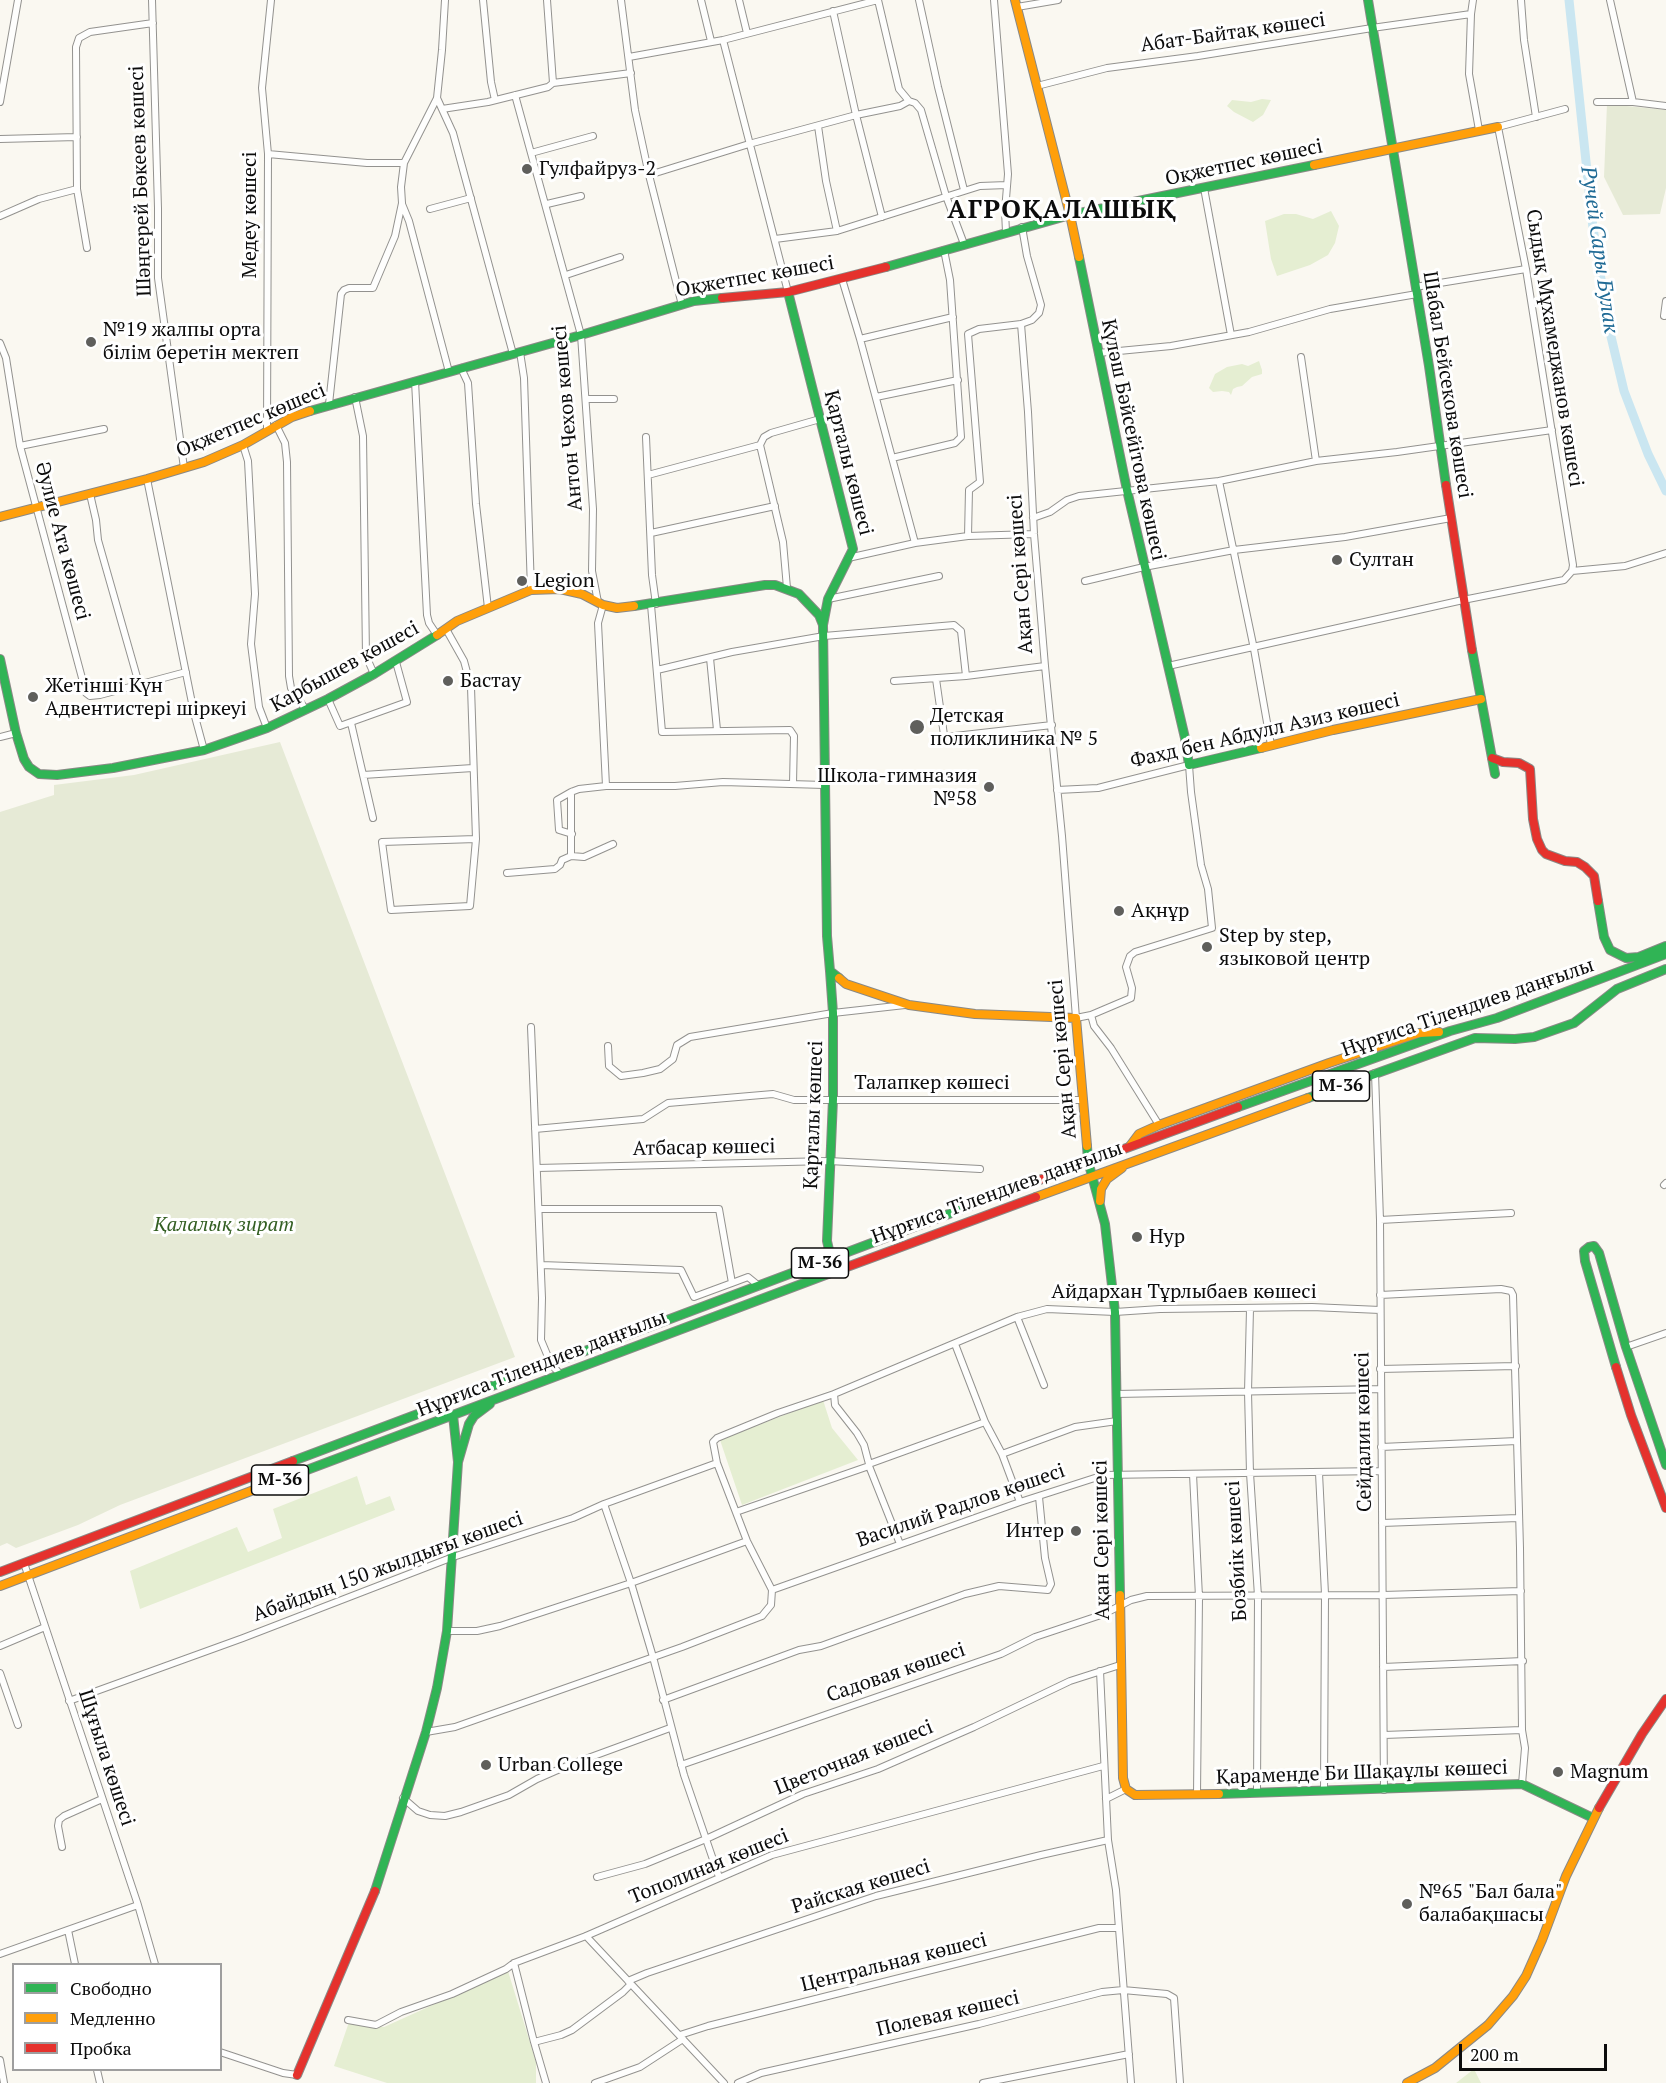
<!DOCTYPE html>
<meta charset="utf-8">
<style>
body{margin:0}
#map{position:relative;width:1666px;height:2083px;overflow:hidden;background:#faf8f1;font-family:"PT Serif",serif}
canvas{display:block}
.legend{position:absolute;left:12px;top:1963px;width:210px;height:108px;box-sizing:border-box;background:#fff;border:2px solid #9e9e9e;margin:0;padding:8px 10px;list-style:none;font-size:18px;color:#0c0c0c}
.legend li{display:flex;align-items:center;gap:12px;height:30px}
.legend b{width:30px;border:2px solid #9e9e9e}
.scale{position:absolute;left:1459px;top:2044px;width:148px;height:27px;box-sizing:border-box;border:3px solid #0c0c0c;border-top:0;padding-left:8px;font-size:18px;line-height:21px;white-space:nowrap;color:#0c0c0c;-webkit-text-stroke:4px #fff;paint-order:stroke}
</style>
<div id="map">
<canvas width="1666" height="2083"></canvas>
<ul class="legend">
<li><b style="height:8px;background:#30b455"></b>Свободно</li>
<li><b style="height:8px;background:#ff9f0a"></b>Медленно</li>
<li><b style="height:8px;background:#e5322d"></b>Пробка</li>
</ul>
<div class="scale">200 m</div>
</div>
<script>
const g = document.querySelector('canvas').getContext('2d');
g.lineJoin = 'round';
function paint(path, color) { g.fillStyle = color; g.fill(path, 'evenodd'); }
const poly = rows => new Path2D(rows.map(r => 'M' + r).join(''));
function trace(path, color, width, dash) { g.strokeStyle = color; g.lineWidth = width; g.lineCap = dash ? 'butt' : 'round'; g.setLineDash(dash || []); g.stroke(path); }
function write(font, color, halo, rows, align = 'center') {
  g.font = font + ' "PT Serif",serif'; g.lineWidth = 6; g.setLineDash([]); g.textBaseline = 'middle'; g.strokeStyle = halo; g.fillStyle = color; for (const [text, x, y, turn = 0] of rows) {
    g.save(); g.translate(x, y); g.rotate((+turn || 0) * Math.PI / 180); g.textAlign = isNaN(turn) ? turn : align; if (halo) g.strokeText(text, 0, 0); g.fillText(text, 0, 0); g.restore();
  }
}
const green = poly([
 [1262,99,1271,100,1263,115,1253,122,1234,112,1227,106,1232,100,1251,102],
 [1331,211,1339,226,1335,243,1328,255,1310,265,1277,276,1271,259,1265,221,1284,214,1296,214,1313,219],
 [1259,361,1262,370,1262,374,1252,377,1242,386,1237,387,1233,389,1231,395,1229,392,1222,391,1213,392,1209,388,1215,374,1227,367,1242,364,1248,366],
 [823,1400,832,1428,858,1460,742,1505,720,1440],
 [357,1476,366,1505,390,1496,395,1510,140,1609,130,1571,237,1527,248,1552,282,1538,273,1509],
 [508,1971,536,2062,536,2083,387,2083,334,2066,349,2022,384,2027],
 [1474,2069,1481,2083,1456,2083]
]);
const cemetery = poly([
 [1607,104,1666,110,1666,188,1660,214,1623,215,1604,177],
 [280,742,515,1357,120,1505,78,1525,16,1548,7,1543,0,1546,0,812,54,795,54,785,134,775]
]);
const river = poly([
 [1569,0,1593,228,1608,324,1624,391,1648,454,1666,491]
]);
const street = poly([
 [152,0,158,208,158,278,184,468],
 [483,0,491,82,495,100],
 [547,0,553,83],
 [621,0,635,110,649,175,682,305],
 [701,0,711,41],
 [739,0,747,33],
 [878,0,899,89,909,101],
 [919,0,938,87,964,190],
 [994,0,1008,174,1005,211,1006,232],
 [1473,0,1471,14,1469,74,1479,130],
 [1521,0,1524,40,1536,117],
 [1610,0,1633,102],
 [1017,7,1058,0],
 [833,11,856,115,882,217],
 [723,40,788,292],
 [629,57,723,40,878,0],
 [1037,86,1107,68,1198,56,1372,28,1471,14],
 [515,95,581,335,593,509,592,571,598,602],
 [437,98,442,109,488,102,548,87,553,83,631,73],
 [0,102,18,0],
 [1597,102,1633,102,1666,106],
 [442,109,453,133,513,354],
 [818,126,826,181,837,231],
 [0,139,77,137],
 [531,153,593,136],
 [268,154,367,163,404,163],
 [649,175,749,144,856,115,900,106,909,101,915,103,921,110,946,196,964,244],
 [1204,188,1231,335],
 [402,204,409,221,449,372],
 [547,204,581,196],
 [430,209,471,198],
 [0,216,39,199,77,189],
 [775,239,837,231,980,186,1007,185],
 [87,248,77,189,76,47,79,38,90,32,153,23],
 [566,275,620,257],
 [842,279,860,339,915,543],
 [1415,287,1526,269],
 [1664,316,1666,301],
 [1021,324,1028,412,1034,534,1045,666,1062,836,1076,1018,1091,1015,1094,1026,1111,1048,1159,1125],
 [860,339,953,317],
 [0,343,6,358,20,446,86,693,90,696,100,695,186,672],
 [520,352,524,378,531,590],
 [1098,353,1171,346,1249,332,1330,309,1417,294],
 [1301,357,1316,461],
 [461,368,468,383,476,504,488,608],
 [415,381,427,615,429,623,437,635],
 [355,397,363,436,366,656,374,674],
 [876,397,958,380],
 [586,399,614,399],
 [329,404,341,294,344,290,349,288,373,288,395,236,402,203,401,187,404,163,437,98,442,50,445,0],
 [276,425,285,443,287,462,289,676,291,688,306,710],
 [267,431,268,154,262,88,271,0],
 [646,437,652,575,656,604],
 [243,445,248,461,255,594,251,644,259,707,267,728],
 [760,445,783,542,787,588],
 [20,446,104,429],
 [892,458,955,443,961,437,950,280,944,250],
 [648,475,760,445,764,437,771,433,820,419],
 [147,479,194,713,204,750],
 [1219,481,1254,649,1271,745],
 [90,494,96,520,98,540,139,684],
 [1033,518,1050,512,1067,500,1079,496,1219,481,1316,461,1397,452,1552,430],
 [651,533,775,506],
 [968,536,969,490,980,482,968,334,979,329,1021,324,1032,320,1039,313,1041,305,1027,256,1022,227],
 [848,558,915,543,968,536,1034,534],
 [1572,571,1625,566,1666,553],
 [1085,581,1144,567,1234,550,1345,537,1451,518],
 [828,599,939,576],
 [603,605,598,623,606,786],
 [651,605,662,732,790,730,794,736,793,784],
 [446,629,464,661,471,687,476,839,470,906,391,910,382,842,476,839],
 [710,658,717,730],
 [1168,666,1463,600,1564,580,1572,571,1573,565,1526,269,1498,127,1565,109],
 [657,670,732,652,824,636,954,625,961,631,966,676],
 [936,679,944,735,946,737,1052,725],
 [894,681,966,676,1045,666],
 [328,699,340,726,407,702,396,662],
 [351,723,373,818],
 [0,737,16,733],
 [363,775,473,768],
 [1057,790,1098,788,1189,765,1191,792,1201,865,1208,889,1212,928,1135,952,1130,956,1126,967,1132,988,1131,998,1091,1015],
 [571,792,557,800,559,830,572,834],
 [571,856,584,857,613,844],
 [507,873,555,869,560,865,562,860,571,856,571,792,579,789,606,786,675,786,723,782,824,785],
 [531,1027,542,1298,541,1340,551,1364,560,1374],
 [608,1046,609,1066,621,1076,643,1073,660,1069,673,1059,677,1045,690,1037,833,1013,905,1005],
 [1375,1073,1380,1220,1384,1790],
 [535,1129,643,1119,668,1103,773,1094,794,1100,1083,1100],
 [537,1168,829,1161,980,1169],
 [1664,1185,1666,1183],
 [539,1209,719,1209,732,1283,748,1277,759,1286],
 [1380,1220,1511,1213],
 [541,1265,681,1270,694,1297,732,1283],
 [1380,1295,1501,1289,1511,1291,1513,1295,1520,1548,1522,1730,1525,1748,1522,1784],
 [1250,1309,1248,1392,1250,1473,1258,1596,1257,1792],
 [1017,1317,1044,1385],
 [955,1344,985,1422,1002,1454,1020,1502],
 [1626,1347,1666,1333],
 [1380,1369,1516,1366],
 [1116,1394,1381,1389],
 [1381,1447,1517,1441],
 [1002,1454,1075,1427,1117,1421],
 [869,1464,864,1445,857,1433,835,1405,834,1394,1017,1317,1047,1309,1115,1312,1160,1309,1312,1307,1380,1310],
 [869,1466,900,1544],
 [1319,1473,1325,1594,1324,1791],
 [1193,1474,1199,1597,1197,1795],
 [604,1504,631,1583,653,1657,684,1775,719,1877],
 [736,1512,869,1466,869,1464,985,1422],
 [1382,1523,1518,1518],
 [24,1563,138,1905,155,1964],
 [772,1590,1020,1502,1104,1475,1381,1471],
 [447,1631,477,1631,500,1626,631,1583,747,1541],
 [0,1646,45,1627],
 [1383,1667,1523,1661],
 [1100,1671,1108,1840,1116,1890,1131,2083],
 [0,1673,18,1725],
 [663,1700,799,1650,821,1646,965,1594,999,1586,1048,1590,1051,1584,1045,1558,1039,1497],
 [69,1701,243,1638,453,1557,573,1518,604,1504,717,1463],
 [426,1732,455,1727,682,1647,762,1616,771,1605,772,1590,747,1541,717,1463,713,1442,717,1438,778,1413,834,1394],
 [1384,1735,1522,1730],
 [681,1765,1001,1654,1035,1637,1104,1614,1131,1600,1147,1596,1383,1595,1521,1591],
 [403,1798,418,1811,430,1815,445,1816,461,1812,509,1795,537,1779,569,1765,670,1728],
 [1106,1799,1126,1789],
 [62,1847,58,1826,59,1820,64,1816,102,1799],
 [597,1877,645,1864,706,1839,803,1794,878,1769,974,1727,1070,1681,1120,1665],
 [68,1930,75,1964],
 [586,1936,724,2083],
 [0,1954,138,1905],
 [514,1963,534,2042,546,2083],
 [628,1981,647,1973,876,1896,1041,1855,1108,1840],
 [348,2020,376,2025,401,2012,452,1994,506,1969,514,1963,586,1936,772,1855,1103,1766],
 [680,2035,708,2026,1099,1928,1118,1928],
 [534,2042,561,2035,572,2030,623,1992,631,1984],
 [220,2052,283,2073,297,2075],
 [0,2060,4,2083],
 [97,2070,100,2083],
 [595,2083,640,2067,683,2039],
 [738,2083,761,2073,979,2024,1102,1992,1123,1990,1167,1994,1174,1998,1180,2083],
 [983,2083,1129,2054]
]);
const fast = poly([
 [1368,0,1429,366,1446,485],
 [1079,257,1127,490,1185,738,1189,765,1261,748],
 [886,267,1070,215,1314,165],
 [788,292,853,549,828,599,823,625,827,936,830,971,839,978],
 [310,411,581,335,694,301,722,298],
 [634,606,765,585,775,585,799,594,819,615,823,625],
 [1472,650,1495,774],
 [0,659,16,733,24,759,29,767,39,774,57,775,113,768,204,750,267,728,328,699,374,674,437,635],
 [1598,901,1604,937,1610,950,1626,958,1639,957,1666,946],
 [830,971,833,1013,833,1099,827,1241,834,1272],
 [1308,1098,1475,1038,1515,1039,1534,1037,1574,1023,1617,989,1666,969],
 [1238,1107,1450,1031,1497,1018,1666,954],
 [1087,1146,1088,1161,1105,1224,1115,1312,1120,1595],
 [1616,1367,1585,1261,1584,1251,1589,1247,1594,1246,1599,1253,1626,1347,1666,1465],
 [293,1461,1015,1189],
 [458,1462,469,1424,474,1416,490,1404],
 [259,1488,828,1274],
 [1219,1794,1522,1784,1593,1818],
 [375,1891,426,1732,437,1688,447,1631,458,1462,453,1415]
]);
const slow = poly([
 [1015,0,1070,215,1079,257],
 [1314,165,1498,127],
 [0,517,147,479,204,462,243,445,292,417,310,411],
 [437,635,457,621,531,590,560,589,582,594,603,605,617,608,634,606],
 [1261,748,1333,730,1481,699],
 [839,978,846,984,909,1005,975,1014,1076,1018,1087,1146],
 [1130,1146,1139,1134,1159,1125,1329,1063,1419,1033,1439,1032],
 [1036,1197,1308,1098],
 [1100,1201,1101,1189,1107,1179,1122,1168],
 [0,1586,259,1488],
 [1120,1595,1123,1778,1126,1789,1135,1795,1219,1794],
 [1407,2083,1435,2068,1488,2025,1513,1996,1526,1976,1542,1940,1566,1876,1599,1808]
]);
const jam = poly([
 [722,298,788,292,886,267],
 [1446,485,1472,650],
 [1492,758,1503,762,1519,763,1530,769,1533,819,1537,839,1542,850,1546,854,1565,861,1577,862,1585,867,1594,876,1598,901],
 [1015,1189,1238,1107],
 [828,1274,1036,1197],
 [1616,1367,1631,1415,1666,1508],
 [0,1572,293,1461],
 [1599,1808,1642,1734,1666,1699],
 [297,2075,375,1891]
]);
const markers = [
 [527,169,6,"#5f5f5c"],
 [91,342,6,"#5f5f5c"],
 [1337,560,6,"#5f5f5c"],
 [522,581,6,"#5f5f5c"],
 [448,681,6,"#5f5f5c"],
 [33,697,6,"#5f5f5c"],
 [917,727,8,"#5f5f5c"],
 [989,787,6,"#5f5f5c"],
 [1119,911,6,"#5f5f5c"],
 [1207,947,6,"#5f5f5c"],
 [1137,1237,6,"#5f5f5c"],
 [1076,1531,6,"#5f5f5c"],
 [486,1765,6,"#5f5f5c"],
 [1558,1772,6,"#5f5f5c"],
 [1407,1904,6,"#5f5f5c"]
];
const shields = [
 [1341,1086,57],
 [820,1263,57],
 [280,1480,57]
];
const shieldNames = [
 ["M-36",1341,1086],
 ["M-36",820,1263],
 ["M-36",280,1480]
];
const streetNames = [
 ["Абат-Байтақ көшесі",1233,33,-8],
 ["Оқжетпес көшесі",1244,163,-12],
 ["Шәңгерей Бөкеев көшесі",141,181,-92],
 ["Медеу көшесі",250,215,-90],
 ["Оқжетпес көшесі",755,277,-10],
 ["Сыдық Мұхамеджанов көшесі",1554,348,81],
 ["Шабал Бейсекова көшесі",1447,385,81],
 ["Антон Чехов көшесі",568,418,-95],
 ["Оқжетпес көшесі",251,421,-23],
 ["Күләш Бәйсейітова көшесі",1133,440,78],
 ["Қарталы көшесі",848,463,76],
 ["Әулие Ата көшесі",62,541,75],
 ["Ақан Сері көшесі",1021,574,-94],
 ["Карбышев көшесі",345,667,-29],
 ["Фахд бен Абдулл Азиз көшесі",1265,731,-13],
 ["Нұрғиса Тілендиев даңғылы",1468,1008,-19],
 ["Ақан Сері көшесі",1063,1059,-95],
 ["Талапкер көшесі",932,1083],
 ["Қарталы көшесі",814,1115,-88],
 ["Атбасар көшесі",704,1148,-1],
 ["Нұрғиса Тілендиев даңғылы",997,1193,-20],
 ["Айдархан Тұрлыбаев көшесі",1184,1292],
 ["Нұрғиса Тілендиев даңғылы",542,1364,-21],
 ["Сейдалин көшесі",1364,1432,-91],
 ["Василий Радлов көшесі",961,1506,-19],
 ["Ақан Сері көшесі",1102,1540,-91],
 ["Бозбиік көшесі",1237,1551,-93],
 ["Абайдың 150 жылдығы көшесі",388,1567,-20],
 ["Садовая көшесі",896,1673,-19],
 ["Шұғыла көшесі",106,1758,72],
 ["Цветочная көшесі",854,1758,-22],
 ["Қараменде Би Шақаұлы көшесі",1362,1773,-2],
 ["Тополиная көшесі",709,1867,-22],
 ["Райская көшесі",861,1887,-17],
 ["Центральная көшесі",894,1963,-14],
 ["Полевая көшесі",948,2014,-13]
];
const poiNames = [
 ["Гулфайруз-2",539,169],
 ["№19 жалпы орта",103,330],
 ["білім беретін мектеп",103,353],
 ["Султан",1349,560],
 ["Legion",534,581],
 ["Бастау",460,681],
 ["Жетінші Күн",45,686],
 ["Адвентистері шіркеуі",45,709],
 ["Детская",930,716],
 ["поликлиника № 5",930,739],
 ["Школа-гимназия",977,776,"right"],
 ["№58",977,799,"right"],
 ["Ақнұр",1131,911],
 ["Step by step,",1219,936],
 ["языковой центр",1219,959],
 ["Нур",1149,1237],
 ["Интер",1064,1531,"right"],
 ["Urban College",498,1765],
 ["Magnum",1570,1772],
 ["№65 \"Бал бала\"",1419,1892],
 ["балабақшасы",1419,1915]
];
const parkNames = [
 ["Қалалық зират",224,1225]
];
const waterNames = [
 ["Ручей Сары Булак",1599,250,82]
];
const districtNames = [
 ["АГРОҚАЛАШЫҚ",1062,211]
];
paint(green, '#e5eed2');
paint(cemetery, '#e6ead6');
trace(river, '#cae6f1', 9);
trace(street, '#93928f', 8);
trace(fast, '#8a8986', 10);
trace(slow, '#8a8986', 10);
trace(jam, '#8a8986', 10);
trace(street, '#fefefd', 6);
trace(fast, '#30b455', 8);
trace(slow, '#ff9f0a', 8);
trace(jam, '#e5322d', 8);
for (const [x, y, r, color] of markers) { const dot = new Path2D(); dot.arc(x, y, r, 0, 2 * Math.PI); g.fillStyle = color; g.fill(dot); trace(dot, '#fff', 2); }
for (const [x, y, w] of shields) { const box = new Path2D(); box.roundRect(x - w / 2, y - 15, w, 30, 4.5); g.fillStyle = '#fff'; g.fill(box); trace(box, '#0c0c0c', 1.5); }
write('bold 18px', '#0c0c0c', null, shieldNames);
write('20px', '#0c0c0c', '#fff', streetNames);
write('20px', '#0c0c0c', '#fff', poiNames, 'left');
write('italic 20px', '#335f22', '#fff', parkNames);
write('italic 21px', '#1f6a95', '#fff', waterNames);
g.letterSpacing = '1.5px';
write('bold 26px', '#0c0c0c', '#fff', districtNames);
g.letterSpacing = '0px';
</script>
